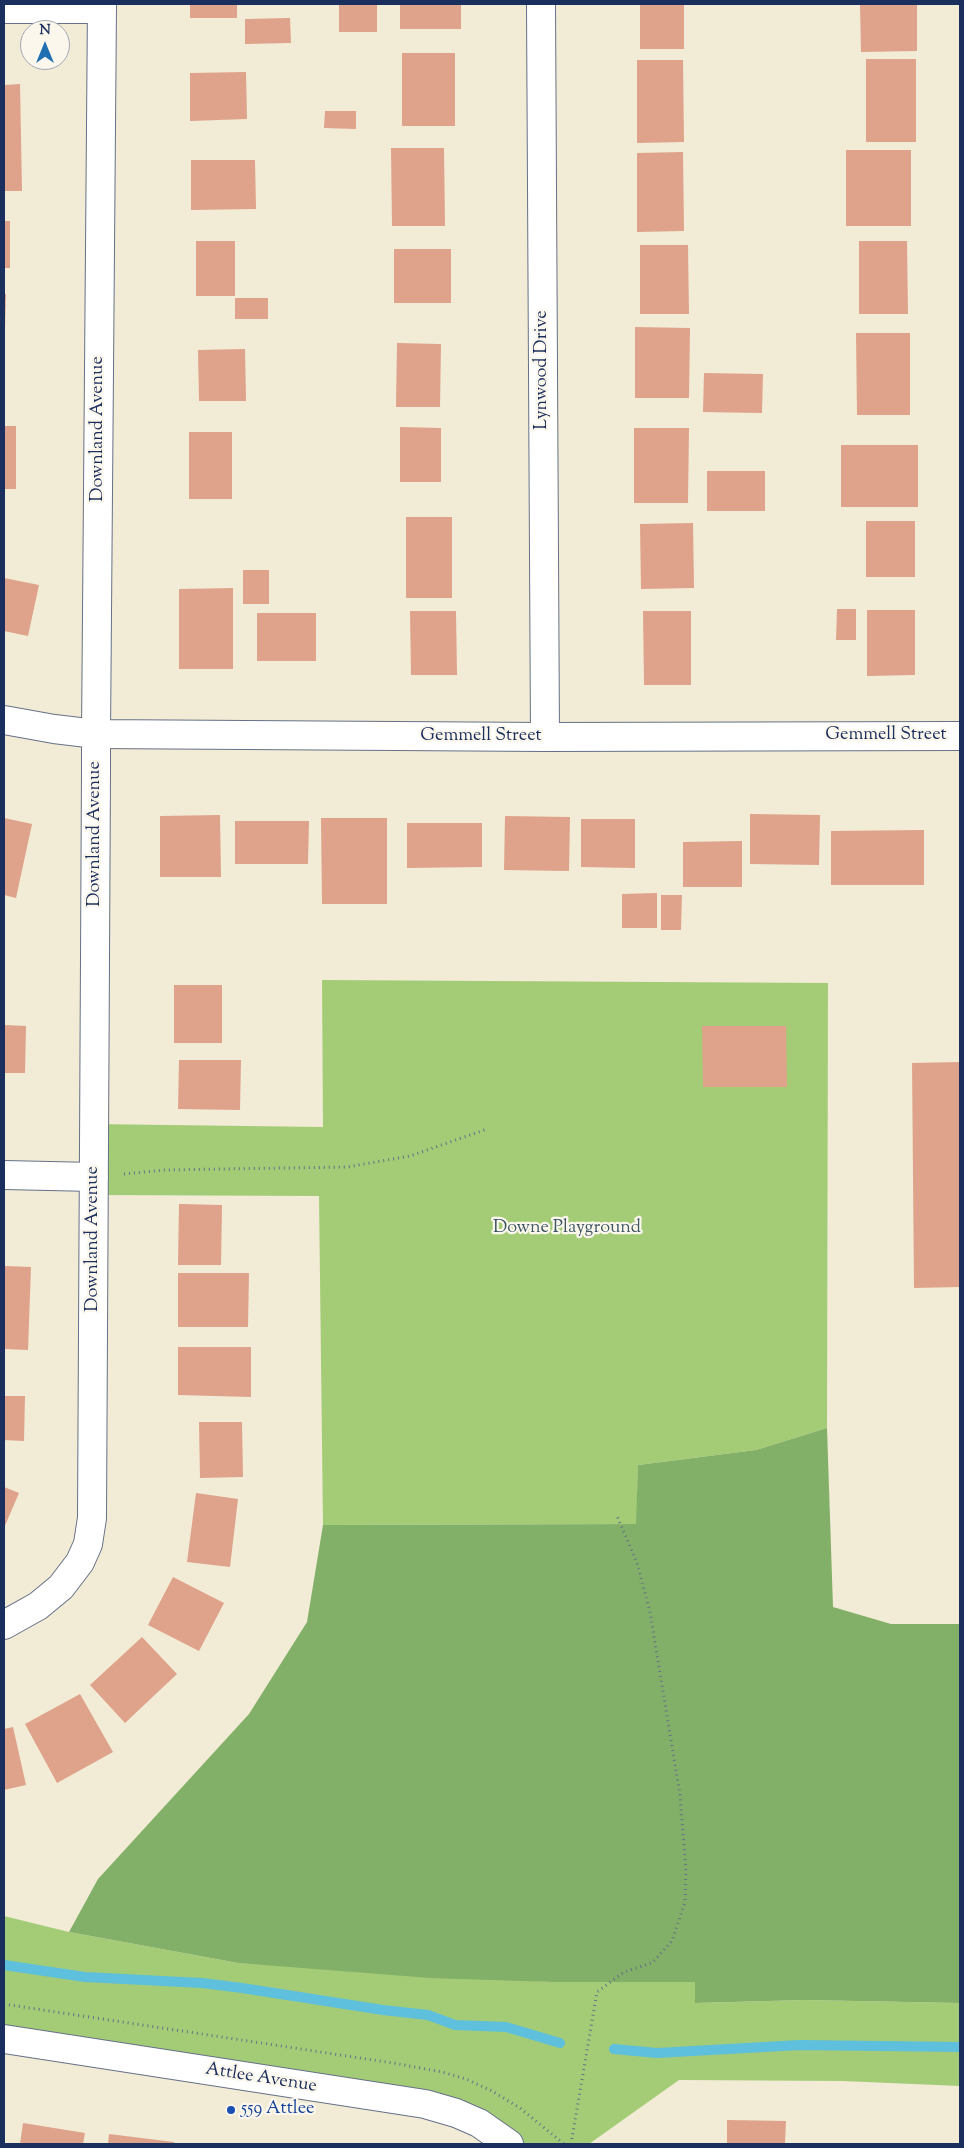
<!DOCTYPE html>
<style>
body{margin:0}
#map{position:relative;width:964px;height:2148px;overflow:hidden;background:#f2ecd6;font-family:"Sorts Mill Goudy",serif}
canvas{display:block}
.frame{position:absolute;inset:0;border:5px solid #1b2f5e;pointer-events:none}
.north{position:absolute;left:20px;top:20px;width:50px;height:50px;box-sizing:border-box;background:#fbf7ec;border:1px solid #a1a7b3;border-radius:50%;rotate:0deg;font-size:14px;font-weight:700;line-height:20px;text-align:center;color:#1b2f5e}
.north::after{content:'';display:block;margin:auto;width:18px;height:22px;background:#1f6fb2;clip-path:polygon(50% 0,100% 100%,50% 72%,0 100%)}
</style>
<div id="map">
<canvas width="964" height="2148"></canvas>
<div class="frame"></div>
<div class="north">N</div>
</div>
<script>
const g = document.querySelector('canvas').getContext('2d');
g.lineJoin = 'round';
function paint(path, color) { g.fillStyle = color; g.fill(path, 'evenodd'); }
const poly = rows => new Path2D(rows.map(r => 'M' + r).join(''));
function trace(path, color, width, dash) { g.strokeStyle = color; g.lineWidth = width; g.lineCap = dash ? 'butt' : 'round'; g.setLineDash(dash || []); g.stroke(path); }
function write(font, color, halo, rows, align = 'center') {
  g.font = font + ' "Sorts Mill Goudy",serif'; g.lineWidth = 4.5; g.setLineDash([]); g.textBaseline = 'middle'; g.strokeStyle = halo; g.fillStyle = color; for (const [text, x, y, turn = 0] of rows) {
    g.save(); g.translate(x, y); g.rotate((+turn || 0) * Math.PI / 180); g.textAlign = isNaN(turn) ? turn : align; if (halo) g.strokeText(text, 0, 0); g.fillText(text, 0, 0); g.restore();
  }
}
const green = poly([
 [322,980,828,983,827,1428,756,1450,638,1465,637,1524,323,1525,319,1196,92,1195,92,1124,323,1127],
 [4,1916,69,1932,238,1963,552,1982,695,1982,696,2003,805,2000,960,2003,960,2086,842,2081,679,2080,589,2144,506,2144,476,2125,4,2041]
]);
const forest = poly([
 [827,1428,833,1607,891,1624,960,1624,960,2003,805,2000,695,2003,695,1982,552,1982,430,1978,238,1963,69,1932,98,1879,249,1714,307,1622,323,1525,636,1524,638,1465,756,1450]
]);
const stream = poly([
 [4,1965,85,1977,202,1983,242,1988,383,2010,428,2015,455,2025,506,2027,560,2043],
 [614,2049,657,2053,800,2045,960,2047]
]);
const building = poly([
 [190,4,237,4,237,18,190,18],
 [339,4,377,4,377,32,339,32],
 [400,4,461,4,461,29,400,29],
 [640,4,684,4,684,49,640,49],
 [860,4,917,4,917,51,861,52],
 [290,18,291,43,245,44,245,19],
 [402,53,455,53,455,126,402,126],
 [866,59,916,59,916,142,866,142],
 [637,60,683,60,684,142,637,143],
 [246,72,247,119,190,121,190,73],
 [20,84,22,191,4,191,4,85],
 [325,111,356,111,356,129,324,128],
 [391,148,444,148,445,226,392,226],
 [846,150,911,150,911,226,846,226],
 [683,152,684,231,637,232,637,153],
 [191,160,255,160,256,209,191,210],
 [4,221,10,221,10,268,4,268],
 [196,241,235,241,235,296,196,296],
 [859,241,907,241,908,314,859,314],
 [640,245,688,245,689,314,640,314],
 [394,249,451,249,451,303,394,303],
 [4,294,6,294,5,329,4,329],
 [235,298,268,298,268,319,235,319],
 [635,327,690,328,689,398,635,398],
 [856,333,910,333,910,415,857,415],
 [397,343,441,344,440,407,396,407],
 [245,349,246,401,199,401,198,350],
 [704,373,763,374,762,413,703,412],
 [4,426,16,426,16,489,4,489],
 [400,427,441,428,441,482,400,482],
 [634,428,689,428,688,503,634,503],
 [189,432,232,432,232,499,189,499],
 [841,445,918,445,918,507,841,507],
 [707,471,765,471,765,511,707,511],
 [406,517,452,517,452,598,406,598],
 [866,521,915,521,915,577,866,577],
 [693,523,694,588,641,589,640,524],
 [243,570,269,570,269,604,243,604],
 [4,578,39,585,28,636,4,631],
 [233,588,233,669,179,669,179,589],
 [837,609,856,609,856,640,836,640],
 [867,610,915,610,915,675,867,676],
 [410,611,456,611,457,675,411,675],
 [643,611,691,611,691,685,644,685],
 [257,613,316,613,316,661,257,661],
 [750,814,820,815,819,865,750,864],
 [220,815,221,877,160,877,160,816],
 [505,816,570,817,569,871,504,870],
 [4,818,32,824,16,898,4,895],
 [321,818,387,818,387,904,322,904],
 [581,819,635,819,635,868,581,867],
 [235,821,309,821,308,864,235,864],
 [407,823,482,823,482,867,407,868],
 [924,830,924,885,831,885,831,831],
 [742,841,742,887,683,887,683,842],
 [657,893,657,928,622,928,622,894],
 [661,895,682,895,681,930,661,930],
 [174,985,222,985,222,1043,174,1043],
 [4,1025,26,1026,25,1073,4,1073],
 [702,1026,786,1026,787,1087,703,1087],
 [179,1060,241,1060,240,1110,178,1109],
 [960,1062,960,1287,914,1288,912,1063],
 [179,1204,222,1205,221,1265,178,1265],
 [4,1266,31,1267,28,1350,4,1349],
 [178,1273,249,1273,248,1327,178,1327],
 [178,1347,251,1347,251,1397,178,1395],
 [4,1396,25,1396,24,1441,4,1440],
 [199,1422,242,1422,243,1477,200,1478],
 [4,1487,19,1493,4,1528],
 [196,1493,238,1499,230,1567,187,1562],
 [173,1577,224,1603,199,1651,148,1625],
 [142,1637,177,1674,125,1723,90,1685],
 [80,1694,113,1752,57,1783,25,1724],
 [13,1727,26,1785,4,1790,4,1729],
 [727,2120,786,2121,785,2144,727,2144],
 [23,2123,85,2133,83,2144,20,2144],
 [109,2134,174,2142,174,2144,108,2144]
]);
const path = poly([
 [124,1174,164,1170,347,1167,410,1156,487,1129],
 [4,2004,393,2063,442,2072,466,2079,492,2091,520,2108,564,2144],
 [571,2144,597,1992,624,1972,652,1963,672,1941,685,1902,686,1871,680,1795,650,1612,637,1563,617,1516]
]);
const street = poly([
 [541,4,545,737],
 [4,9,102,9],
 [4,720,54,729,96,734,96,770,92,1518,88,1544,80,1562,61,1587,38,1606,4,1625],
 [4,1175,94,1177]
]);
const secondary = poly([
 [102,4,96,734,545,737,960,736],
 [4,2039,425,2104,456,2113,479,2123,509,2144]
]);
const markers = [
 [231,2110,5,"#1a4fb4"]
];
const streetNames = [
 ["Lynwood Drive",543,370,-90],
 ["Downland Avenue",99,429,-90],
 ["Gemmell Street",886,736],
 ["Gemmell Street",481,737],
 ["Downland Avenue",96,834,-90],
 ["Downland Avenue",94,1239,-90],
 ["Attlee Avenue",261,2079,9]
];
const parkNames = [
 ["Downe Playground",567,1229]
];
const transitNames = [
 ["559 Attlee",241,2110]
];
paint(green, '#a4cc77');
paint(forest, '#83b068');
trace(stream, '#5ec0dd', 10);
paint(building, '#dfa28a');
trace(street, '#667188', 30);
trace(secondary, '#667188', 30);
trace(path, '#667188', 3, [1, 4]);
trace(street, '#fff', 28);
trace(secondary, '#fff', 28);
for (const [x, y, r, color] of markers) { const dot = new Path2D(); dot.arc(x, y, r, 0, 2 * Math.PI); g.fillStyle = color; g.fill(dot); trace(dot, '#fbf7ec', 2); }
write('18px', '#1b2f5e', '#fbf7ec', streetNames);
write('18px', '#3d5664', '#fbf7ec', parkNames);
write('18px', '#164399', '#fbf7ec', transitNames, 'left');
</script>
